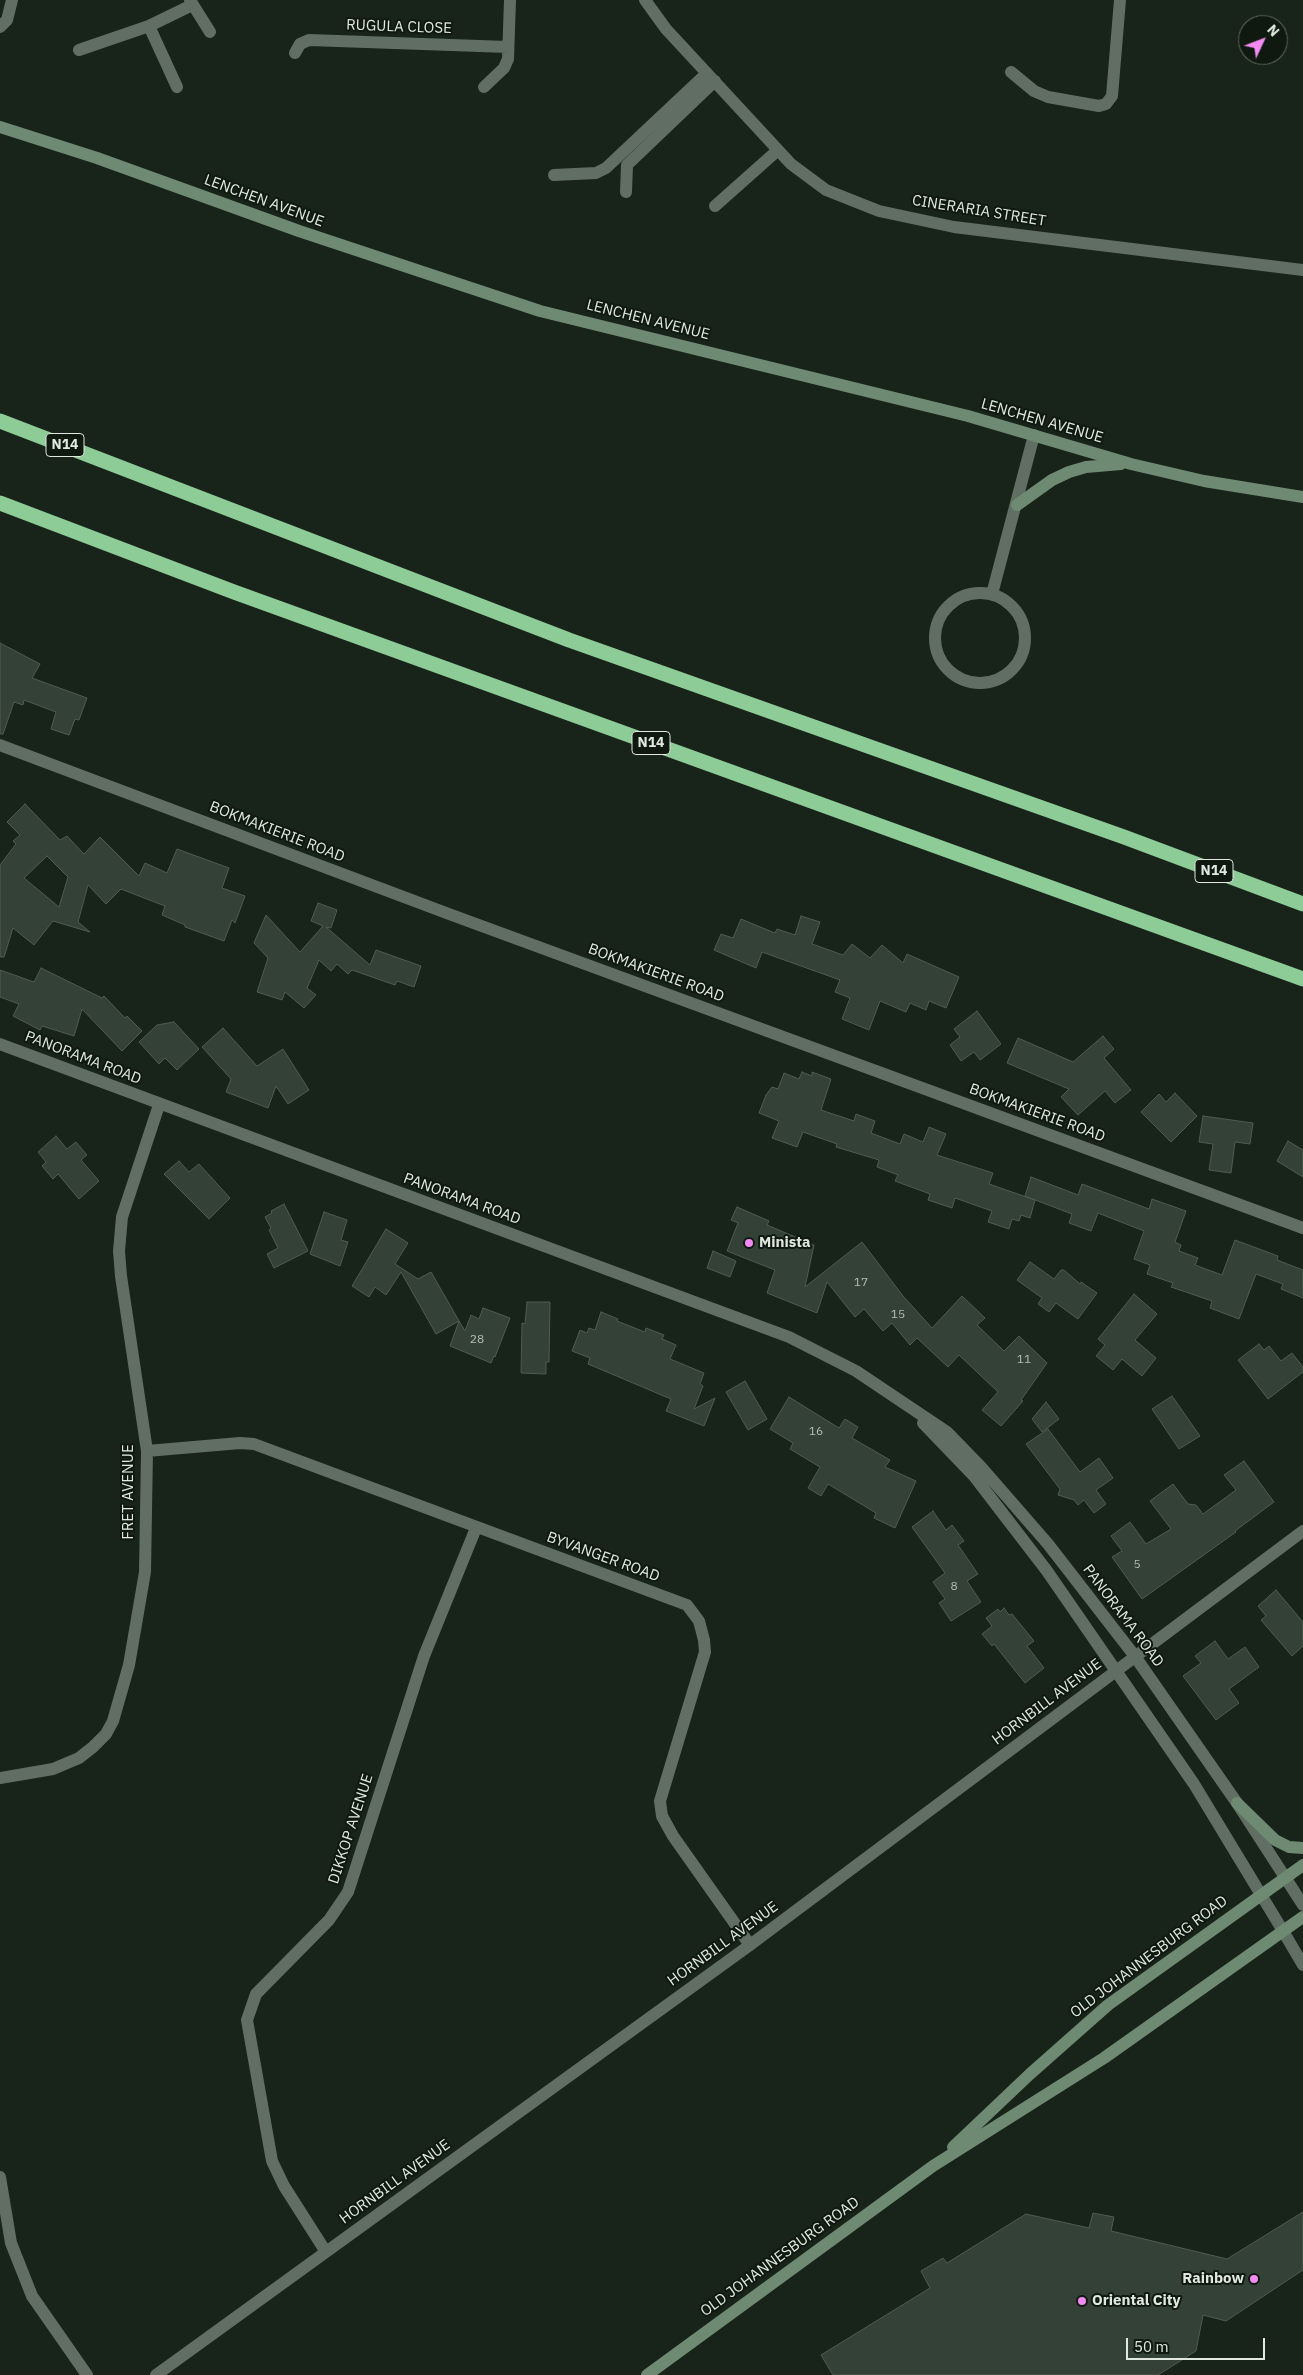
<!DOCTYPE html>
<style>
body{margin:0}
#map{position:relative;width:1303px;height:2375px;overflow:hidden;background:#182319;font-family:"IBM Plex Sans",sans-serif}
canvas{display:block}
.north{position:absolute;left:1238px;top:15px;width:50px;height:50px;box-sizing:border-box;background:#0f1910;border:1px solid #636c64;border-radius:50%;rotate:47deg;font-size:14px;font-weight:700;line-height:20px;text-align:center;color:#e1e8e1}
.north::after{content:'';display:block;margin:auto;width:18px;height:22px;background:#f28af3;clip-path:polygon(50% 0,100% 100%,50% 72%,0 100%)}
.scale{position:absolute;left:1126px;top:2338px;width:139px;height:22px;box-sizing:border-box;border:2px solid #e1e8e1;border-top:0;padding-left:6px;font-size:15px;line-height:18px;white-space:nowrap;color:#e1e8e1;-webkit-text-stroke:4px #0f1910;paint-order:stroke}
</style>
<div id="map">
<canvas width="1303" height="2375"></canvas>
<div class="north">N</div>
<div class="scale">50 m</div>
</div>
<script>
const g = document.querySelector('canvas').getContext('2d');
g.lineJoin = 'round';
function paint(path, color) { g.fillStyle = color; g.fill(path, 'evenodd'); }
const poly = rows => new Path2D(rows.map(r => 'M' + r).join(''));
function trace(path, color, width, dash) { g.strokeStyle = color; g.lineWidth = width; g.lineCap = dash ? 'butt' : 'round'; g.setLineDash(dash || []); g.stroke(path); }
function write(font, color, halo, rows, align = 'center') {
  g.font = font + ' "IBM Plex Sans",sans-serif'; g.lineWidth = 4; g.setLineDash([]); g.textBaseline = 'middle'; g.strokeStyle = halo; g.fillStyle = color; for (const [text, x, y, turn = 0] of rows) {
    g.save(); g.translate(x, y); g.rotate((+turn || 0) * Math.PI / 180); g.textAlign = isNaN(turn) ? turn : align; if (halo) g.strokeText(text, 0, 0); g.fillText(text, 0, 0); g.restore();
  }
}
const building = poly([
 [0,643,40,664,32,678,87,698,79,720,75,719,69,735,51,729,56,712,24,700,23,705,14,702,3,734,0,734,0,643],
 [25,804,60,840,67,836,84,854,100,837,139,876,145,863,167,873,177,849,229,868,222,888,245,896,235,923,232,920,224,941,185,927,185,925,162,915,165,906,121,889,106,904,88,885,78,922,90,932,53,921,34,945,13,928,4,957,0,957,0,865,16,844,13,841,20,835,7,822,25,804],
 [47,856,68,877,59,907,24,878,47,856],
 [318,903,337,910,331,928,326,927,370,965,376,950,421,966,414,987,397,981,395,985,352,970,348,974,337,964,331,971,319,960,307,988,316,995,304,1008,285,992,282,1000,257,992,268,958,254,943,266,915,300,952,323,926,311,921,318,903],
 [801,916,820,922,812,944,843,955,852,944,870,958,882,945,903,963,907,954,959,977,946,1008,929,1001,926,1010,910,1003,906,1012,880,1001,869,1030,842,1019,850,998,835,992,840,980,762,952,756,968,714,950,721,934,733,938,741,919,775,933,777,929,795,935,801,916],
 [41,968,102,998,104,996,125,1018,127,1016,142,1031,122,1051,82,1009,74,1036,42,1026,40,1030,13,1016,19,1004,0,997,0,970,34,982,41,968],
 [977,1011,1001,1044,980,1060,974,1052,961,1061,950,1045,960,1037,954,1029,977,1011],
 [174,1022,199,1049,177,1070,165,1058,159,1064,139,1042,157,1025,174,1022],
 [223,1028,257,1066,283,1049,309,1090,288,1104,276,1086,268,1108,226,1092,231,1079,202,1047,223,1028],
 [1103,1036,1114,1049,1104,1058,1131,1090,1115,1103,1105,1091,1078,1115,1061,1097,1069,1089,1007,1063,1018,1038,1073,1062,1103,1036],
 [802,1072,812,1076,812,1072,831,1079,821,1110,854,1121,856,1114,875,1121,871,1133,900,1144,904,1134,923,1142,929,1127,946,1134,937,1155,993,1173,989,1184,1035,1200,1030,1218,1021,1215,1019,1221,1012,1219,1009,1229,988,1222,992,1211,955,1198,952,1208,928,1200,930,1194,895,1181,898,1175,877,1167,879,1160,836,1147,837,1144,803,1132,797,1147,772,1138,779,1121,759,1113,766,1095,772,1087,778,1089,784,1073,799,1079,802,1072],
 [1175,1093,1197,1116,1171,1142,1141,1112,1159,1094,1166,1102,1175,1093],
 [1203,1116,1253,1123,1250,1144,1235,1142,1231,1173,1209,1170,1213,1144,1199,1142,1203,1116],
 [56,1136,67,1149,76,1142,87,1155,81,1160,99,1181,79,1199,58,1174,53,1179,42,1166,46,1162,38,1152,56,1136],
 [1288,1141,1303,1150,1303,1177,1277,1161,1288,1141],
 [179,1161,189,1172,199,1164,230,1198,209,1219,164,1174,179,1161],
 [1031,1177,1078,1195,1082,1184,1149,1209,1152,1199,1186,1211,1175,1242,1181,1245,1179,1251,1198,1258,1195,1265,1222,1275,1235,1240,1278,1256,1277,1260,1303,1270,1303,1298,1281,1289,1283,1284,1256,1274,1239,1319,1210,1308,1212,1301,1171,1287,1173,1283,1147,1274,1150,1265,1134,1259,1144,1231,1098,1213,1091,1231,1069,1223,1072,1214,1025,1196,1031,1177],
 [284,1204,308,1251,274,1268,267,1254,278,1248,269,1230,271,1228,265,1217,272,1213,271,1211,284,1204],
 [737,1207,769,1221,767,1225,814,1245,805,1287,862,1242,903,1296,932,1328,962,1296,985,1318,977,1325,1004,1351,1019,1336,1047,1363,1021,1400,1023,1401,1001,1426,982,1410,998,1392,959,1355,948,1367,917,1338,910,1345,892,1323,883,1331,864,1309,855,1317,827,1282,817,1313,767,1293,775,1270,727,1251,738,1223,731,1220,737,1207],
 [324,1212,347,1220,341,1240,348,1242,340,1266,310,1254,324,1212],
 [386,1229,408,1243,395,1264,418,1279,431,1272,459,1321,436,1334,401,1272,386,1295,375,1287,369,1297,352,1286,386,1229],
 [713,1251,736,1261,730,1277,707,1268,713,1251],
 [1030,1262,1054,1279,1061,1270,1064,1270,1080,1284,1081,1282,1097,1293,1078,1319,1056,1303,1049,1312,1038,1304,1042,1298,1017,1280,1030,1262],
 [1134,1294,1157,1314,1135,1340,1156,1358,1142,1376,1122,1359,1113,1370,1096,1356,1105,1345,1098,1339,1134,1294],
 [527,1302,550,1302,549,1362,546,1362,546,1374,521,1373,522,1323,525,1324,527,1302],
 [483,1308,510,1318,495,1357,494,1356,491,1363,450,1346,459,1321,465,1331,471,1315,479,1319,483,1308],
 [601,1312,618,1319,617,1321,645,1332,646,1328,664,1335,662,1339,676,1345,670,1359,704,1373,700,1384,703,1386,694,1409,715,1398,704,1426,666,1411,671,1399,588,1364,590,1358,572,1351,580,1330,587,1333,589,1328,595,1330,601,1312],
 [1259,1344,1264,1350,1269,1346,1281,1361,1292,1353,1303,1367,1303,1372,1268,1399,1238,1360,1259,1344],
 [745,1381,767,1419,748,1430,726,1392,745,1381],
 [1172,1396,1200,1436,1179,1449,1152,1409,1172,1396],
 [789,1397,839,1428,845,1419,858,1427,852,1438,890,1460,885,1467,916,1481,895,1528,874,1518,876,1513,828,1484,821,1496,808,1488,820,1467,790,1449,793,1443,770,1429,789,1397],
 [1046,1402,1059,1419,1042,1432,1032,1419,1046,1402],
 [1048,1429,1080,1472,1099,1458,1113,1478,1096,1490,1106,1504,1094,1513,1084,1500,1078,1505,1074,1500,1058,1495,1060,1489,1026,1444,1048,1429],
 [1244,1461,1274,1502,1235,1531,1236,1532,1142,1599,1112,1557,1122,1551,1111,1536,1130,1522,1146,1544,1171,1529,1150,1501,1173,1484,1188,1504,1196,1505,1203,1514,1236,1490,1224,1475,1244,1461],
 [933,1511,946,1530,952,1525,964,1541,958,1545,978,1574,967,1581,981,1602,951,1621,939,1603,945,1599,933,1582,945,1573,912,1527,933,1511],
 [1276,1590,1303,1622,1303,1646,1292,1656,1261,1620,1266,1616,1258,1606,1276,1590],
 [1004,1608,1009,1615,1012,1614,1034,1641,1027,1646,1044,1668,1025,1683,994,1644,992,1646,982,1634,992,1626,986,1618,998,1609,1000,1612,1004,1608],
 [1215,1641,1228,1659,1245,1647,1259,1667,1229,1689,1239,1703,1216,1720,1183,1676,1201,1663,1195,1656,1215,1641],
 [1303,2212,1303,2270,1226,2321,1203,2315,1196,2351,1158,2375,833,2375,821,2355,930,2288,921,2271,943,2258,947,2263,1026,2214,1089,2228,1093,2213,1114,2217,1111,2231,1227,2259,1303,2212]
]);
const minor = poly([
 [190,0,210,32],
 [645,0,666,29,791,164,826,190,879,211,954,227,1303,270],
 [149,26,177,87],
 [0,27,7,20,12,0],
 [79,50,149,26,192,5],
 [295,53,300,44,309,40,508,47],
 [1011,72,1034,91,1048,97,1099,106,1106,104,1112,96,1120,0],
 [484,87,504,68,508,59,510,0],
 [554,175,596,173,606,168,707,73],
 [626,192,627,165,715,81],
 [715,206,778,150],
 '935 638a45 45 0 1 1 90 0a45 45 0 1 1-90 0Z',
 [992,594,1034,435],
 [0,745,449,914,1303,1228],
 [147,1451,240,1443,254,1444,687,1605,699,1621,704,1640,705,1652,660,1801,662,1816,673,1836,750,1945],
 [0,1778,53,1769,79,1758,93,1747,106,1734,113,1721,129,1665,145,1572,147,1451,121,1276,119,1251,122,1217,159,1105],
 [1283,1931,1303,1965],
 [0,2177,11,2243,32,2296,87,2375],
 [326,2252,284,2186,272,2161,247,2020,256,1994,329,1920,348,1892,424,1656,476,1528],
 [156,2375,750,1945,1303,1531]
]);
const tertiary = poly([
 [0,1044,789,1337,856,1371,947,1432,981,1467,1048,1544,1134,1655,1237,1803,1303,1905],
 [923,1423,974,1476,1047,1571,1194,1784,1283,1931]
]);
const secondary = poly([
 [0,127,97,158,299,231,540,311,968,416,1131,464,1204,481,1303,497],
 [1017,505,1052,480,1069,472,1086,467,1121,464],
 [1237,1803,1275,1840,1289,1847,1303,1848],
 [953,2147,1030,2074,1108,2005,1303,1865],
 [647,2375,933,2166,1104,2058,1303,1917]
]);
const motorway = poly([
 [0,421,569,640,1124,837,1303,904],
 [0,503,234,592,1303,979]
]);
const markers = [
 [749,1243,5,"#f28af3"],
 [1254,2279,5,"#f28af3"],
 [1082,2301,5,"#f28af3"]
];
const numberNames = [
 ["17",861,1283],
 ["15",898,1315],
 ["28",477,1340],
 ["11",1024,1360],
 ["16",816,1432],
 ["5",1137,1565],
 ["8",954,1587]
];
const shields = [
 [65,445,38],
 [651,743,38],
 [1214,871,38]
];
const shieldNames = [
 ["N14",65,445],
 ["N14",651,743],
 ["N14",1214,871]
];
const streetNames = [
 ["RUGULA CLOSE",399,27,2],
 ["LENCHEN AVENUE",264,201,20],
 ["CINERARIA STREET",979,211,9],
 ["LENCHEN AVENUE",648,320,14],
 ["LENCHEN AVENUE",1042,421,16],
 ["BOKMAKIERIE ROAD",277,832,21],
 ["BOKMAKIERIE ROAD",656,973,20],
 ["PANORAMA ROAD",83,1058,21],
 ["BOKMAKIERIE ROAD",1037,1113,20],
 ["PANORAMA ROAD",462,1199,20],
 ["FRET AVENUE",129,1492,-90],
 ["BYVANGER ROAD",603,1557,20],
 ["PANORAMA ROAD",1123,1616,53],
 ["HORNBILL AVENUE",1047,1702,-37],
 ["DIKKOP AVENUE",351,1829,-72],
 ["HORNBILL AVENUE",723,1944,-36],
 ["OLD JOHANNESBURG ROAD",1149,1957,-37],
 ["HORNBILL AVENUE",395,2182,-36],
 ["OLD JOHANNESBURG ROAD",780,2257,-36]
];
const poiNames = [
 ["Minista",759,1243],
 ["Rainbow",1244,2279,"right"],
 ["Oriental City",1092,2301]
];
paint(building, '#344136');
trace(building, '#4f5c51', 1);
trace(minor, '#616e63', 12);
trace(tertiary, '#616e63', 12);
trace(secondary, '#6e8a73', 12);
trace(motorway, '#8dcb97', 15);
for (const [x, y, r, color] of markers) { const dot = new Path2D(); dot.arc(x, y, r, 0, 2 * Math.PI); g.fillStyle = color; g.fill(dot); trace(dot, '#0f1910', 2); }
write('12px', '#b6beb6', null, numberNames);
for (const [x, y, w] of shields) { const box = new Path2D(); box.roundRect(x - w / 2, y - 11.5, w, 23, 4); g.fillStyle = '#0f1910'; g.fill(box); trace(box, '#e1e8e1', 1); }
write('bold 14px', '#e1e8e1', null, shieldNames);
write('15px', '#e1e8e1', '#0f1910', streetNames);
write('bold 15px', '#e1e8e1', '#0f1910', poiNames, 'left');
</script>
